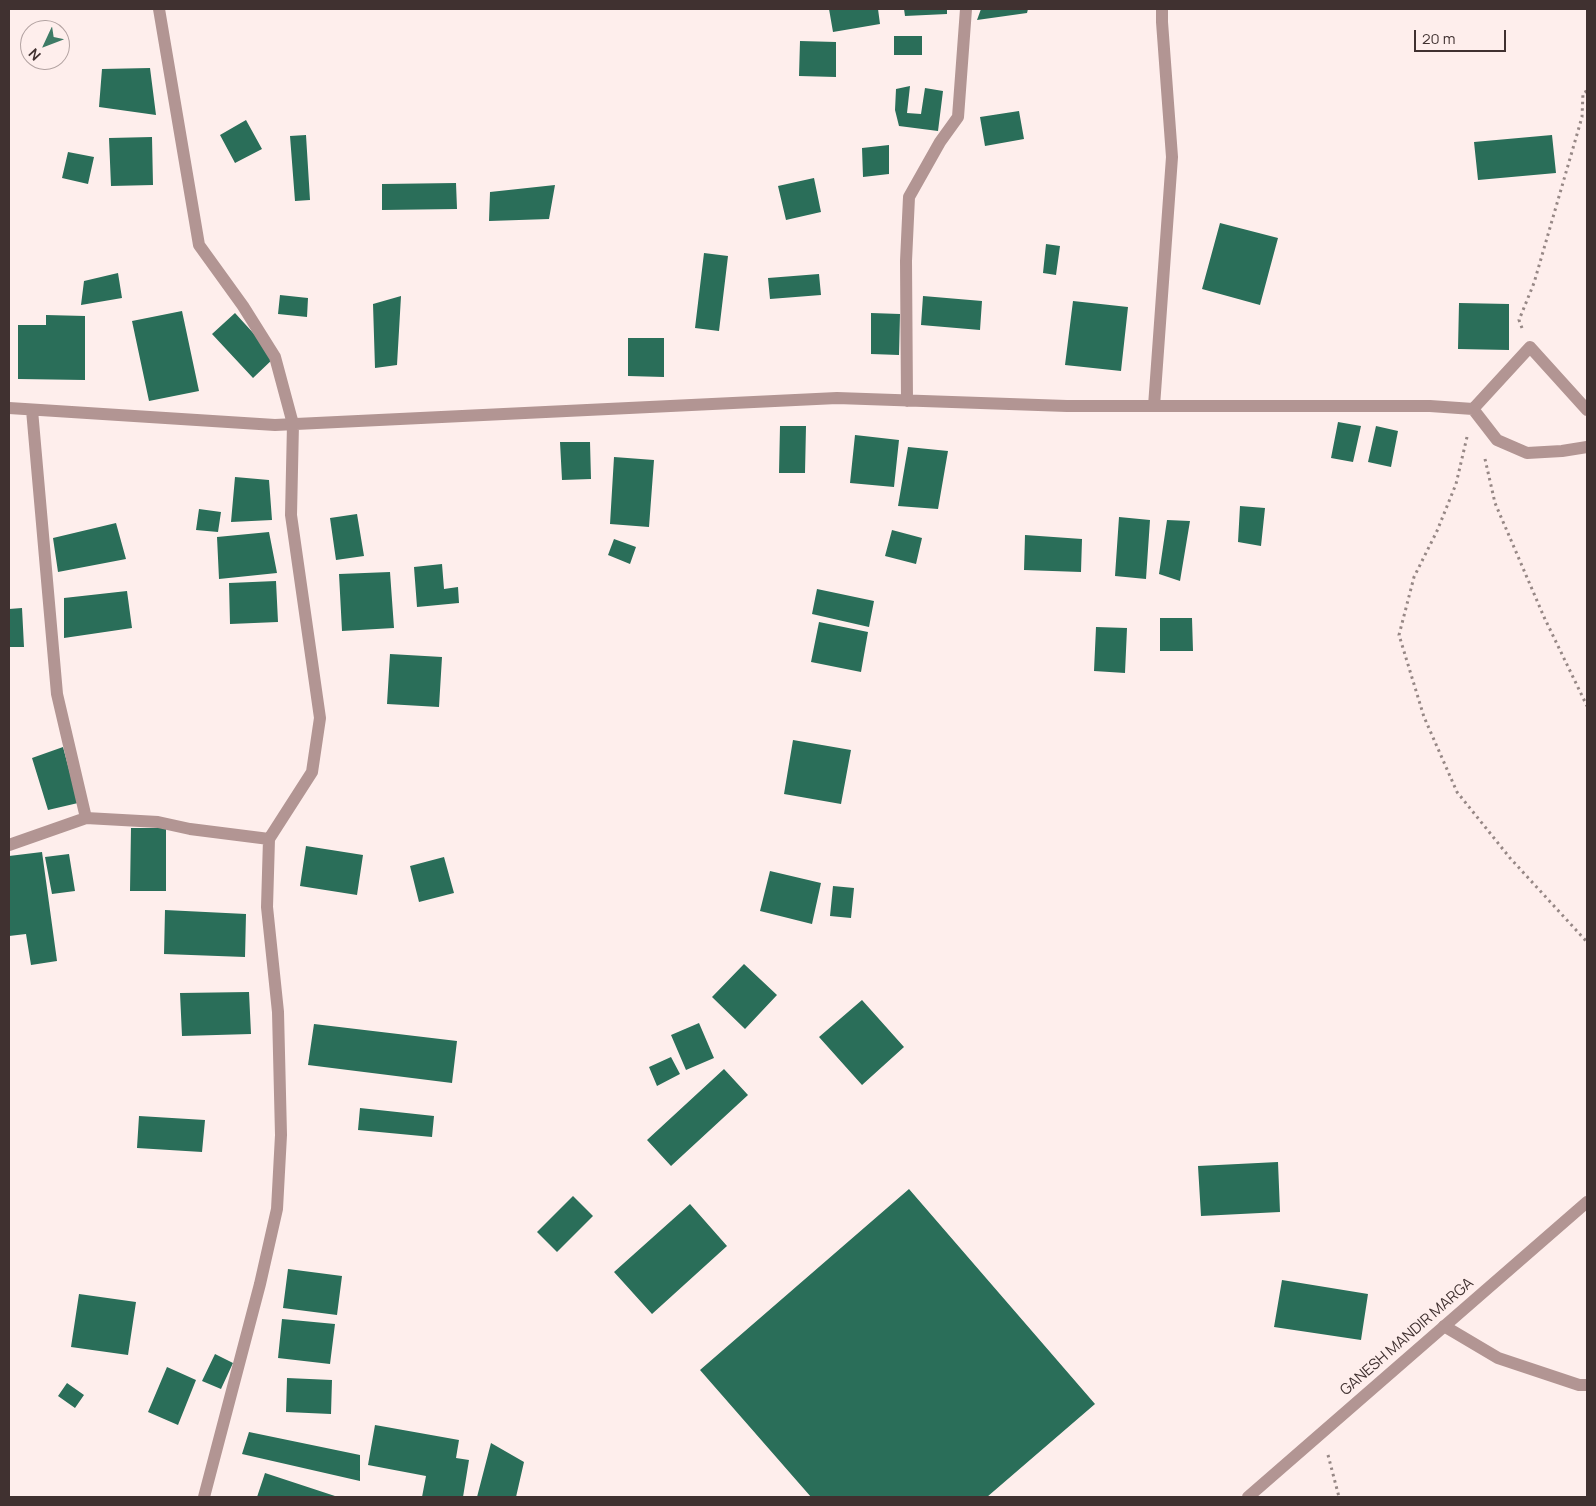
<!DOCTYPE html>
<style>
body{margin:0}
#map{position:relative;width:1596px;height:1506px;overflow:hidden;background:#feeeec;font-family:Manrope,sans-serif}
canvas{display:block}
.frame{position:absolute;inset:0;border:10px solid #403130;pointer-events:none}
.north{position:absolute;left:20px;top:20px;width:50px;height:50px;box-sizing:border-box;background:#feeeec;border:1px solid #b2a2a1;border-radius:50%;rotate:227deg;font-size:14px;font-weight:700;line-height:20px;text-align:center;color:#403130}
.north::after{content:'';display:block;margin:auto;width:18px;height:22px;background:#3e7b66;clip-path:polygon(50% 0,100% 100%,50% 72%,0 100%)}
.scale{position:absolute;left:1414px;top:30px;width:92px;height:22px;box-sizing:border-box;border:2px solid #403130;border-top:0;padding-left:6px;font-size:15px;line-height:18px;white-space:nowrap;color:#403130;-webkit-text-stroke:4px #feeeec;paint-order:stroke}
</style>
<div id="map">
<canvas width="1596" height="1506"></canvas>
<div class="frame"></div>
<div class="north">N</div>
<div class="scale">20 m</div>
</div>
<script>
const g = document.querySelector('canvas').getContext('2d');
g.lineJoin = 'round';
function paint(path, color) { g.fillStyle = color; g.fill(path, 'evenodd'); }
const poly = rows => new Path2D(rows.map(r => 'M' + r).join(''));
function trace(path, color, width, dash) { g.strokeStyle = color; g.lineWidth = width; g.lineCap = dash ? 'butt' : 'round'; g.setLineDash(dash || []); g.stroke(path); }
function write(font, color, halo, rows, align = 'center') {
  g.font = font + ' Manrope,sans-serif'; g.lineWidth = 5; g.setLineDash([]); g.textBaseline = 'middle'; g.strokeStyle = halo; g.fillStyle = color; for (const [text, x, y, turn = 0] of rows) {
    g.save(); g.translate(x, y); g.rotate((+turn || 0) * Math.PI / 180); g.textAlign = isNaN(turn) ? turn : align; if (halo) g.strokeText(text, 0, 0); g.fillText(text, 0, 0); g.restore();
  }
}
const building = poly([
 [829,9,878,9,880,24,833,32],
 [904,9,947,9,947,14,905,16],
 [981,9,1028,9,1027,13,977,20],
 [894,36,922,36,922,55,894,55],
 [800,41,836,42,836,77,799,76],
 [150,68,156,115,99,107,102,69],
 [910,86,907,113,921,114,925,88,943,91,938,131,899,126,895,110,896,89],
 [1019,111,1024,139,985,146,980,117],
 [246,120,262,149,235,163,220,135],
 [306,135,310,200,295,201,290,136],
 [1552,135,1556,173,1478,180,1474,142],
 [152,137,153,185,111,186,109,138],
 [889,145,889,174,863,177,862,148],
 [68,152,94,157,88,184,62,178],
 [814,178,821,212,786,220,778,186],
 [456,183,457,209,382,210,382,184],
 [555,185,549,219,489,221,490,192],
 [1220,223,1278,238,1260,305,1202,289],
 [1046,244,1060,246,1056,275,1043,273],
 [704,253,728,256,719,331,695,328],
 [118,273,122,298,81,305,84,281],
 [819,274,821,295,770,299,768,278],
 [280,295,308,298,307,317,278,314],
 [401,296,397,365,375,368,373,304],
 [923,296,982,301,980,330,921,325],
 [1073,301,1128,307,1121,371,1065,365],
 [1459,303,1509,304,1509,350,1458,349],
 [182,311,199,391,149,401,132,321],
 [235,313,275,357,253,378,212,334],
 [871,313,900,314,899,355,871,354],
 [46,315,85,316,85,380,18,379,18,325,46,325],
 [628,338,664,338,664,377,628,376],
 [1338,422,1361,426,1353,462,1331,458],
 [780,426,806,426,805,473,779,473],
 [1376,426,1398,431,1391,467,1368,462],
 [855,435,899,440,894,487,850,483],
 [560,442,590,442,591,479,562,480],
 [908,447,948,451,938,509,898,506],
 [614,457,654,460,649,527,610,524],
 [235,477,269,480,272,520,231,522],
 [1240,506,1265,508,1261,546,1238,542],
 [199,509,221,512,218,532,196,530],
 [357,514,364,556,336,560,330,518],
 [1119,517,1150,520,1146,579,1115,576],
 [1167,520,1190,521,1180,581,1159,574],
 [116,523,126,559,58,572,53,538],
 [892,530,922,538,916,564,885,556],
 [269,532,277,573,219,579,217,537],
 [1025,535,1082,539,1081,572,1024,570],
 [614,539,636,547,630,564,608,555],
 [442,564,444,589,458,587,459,603,417,607,414,567],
 [390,572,394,628,342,631,339,574],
 [276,581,278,622,230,624,229,583],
 [817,589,874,601,869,627,812,614],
 [127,591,132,628,64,638,64,598],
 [22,608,24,647,9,647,9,609],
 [1160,618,1192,618,1193,651,1160,651],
 [819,622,868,632,861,672,811,662],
 [1096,627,1127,628,1125,673,1094,671],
 [390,654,442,657,439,707,387,704],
 [793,740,851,750,841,804,784,794],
 [63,747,78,803,48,810,32,758],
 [131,828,166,828,166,891,130,891],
 [306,846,363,855,357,895,300,886],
 [42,852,57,961,31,965,26,934,9,936,9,856],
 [69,854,75,891,52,894,45,857],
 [444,857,454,893,419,902,410,866],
 [770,871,821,883,812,924,760,911],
 [833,886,854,888,851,918,830,916],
 [165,910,246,914,245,957,164,954],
 [744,964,777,995,745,1029,712,997],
 [249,992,251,1034,182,1036,180,993],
 [862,1000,904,1047,862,1085,819,1037],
 [699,1023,714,1058,686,1070,671,1035],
 [314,1024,457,1041,452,1083,308,1065],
 [671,1057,680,1074,657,1086,649,1067],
 [724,1069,748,1095,671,1166,647,1140],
 [360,1108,434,1116,432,1137,358,1130],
 [139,1116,205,1120,202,1152,137,1148],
 [1278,1162,1280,1212,1201,1216,1198,1166],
 [909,1189,1095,1404,987,1497,811,1497,700,1370],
 [573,1196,593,1216,557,1252,537,1232],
 [690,1204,727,1246,652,1314,614,1272],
 [288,1269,342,1276,337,1315,283,1308],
 [1282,1280,1368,1294,1361,1340,1274,1327],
 [79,1294,136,1302,128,1355,71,1347],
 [282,1319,335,1324,330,1364,278,1358],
 [215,1354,233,1363,221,1389,202,1381],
 [167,1367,196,1380,178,1425,148,1412],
 [287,1378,332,1380,331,1414,286,1412],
 [67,1383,84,1395,75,1408,58,1396],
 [375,1425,459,1440,456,1458,469,1460,463,1497,422,1497,426,1476,368,1465],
 [249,1432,360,1455,360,1481,242,1454],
 [491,1443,524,1462,516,1497,477,1497],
 [265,1473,338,1497,257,1497]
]);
const path = poly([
 [1522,328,1519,320,1534,283,1582,117,1583,93,1587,91],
 [1467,437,1456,484,1437,531,1414,577,1399,635,1424,717,1457,792,1510,858,1587,942],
 [1485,459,1495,503,1544,617,1587,706],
 [1328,1455,1339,1497]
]);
const lane = poly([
 [1444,1326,1498,1358,1579,1385,1587,1385]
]);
const street = poly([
 [159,9,199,245,243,306,275,357,293,424,291,515,320,718,312,772,269,839,267,907,278,1012,281,1135,277,1209,260,1284,204,1497],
 [907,401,906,261,909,197,940,142,958,117,966,9],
 [1154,406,1172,157,1162,22,1162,9],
 [9,408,275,425,837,398,1067,406,1430,406,1473,409,1497,440,1527,453,1562,451,1587,447],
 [1473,409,1530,347,1587,410],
 [32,410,57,694,86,818],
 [9,845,86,818,158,822,190,829,269,839],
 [1248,1497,1587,1202]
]);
const streetNames = [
 ["GANESH MANDIR MARGA",1407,1337,-41]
];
paint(building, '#2a6e59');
trace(path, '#968785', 3, [2.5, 4]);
trace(lane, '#b29593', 12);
trace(street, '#b29593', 12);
write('15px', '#403130', '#feeeec', streetNames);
</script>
